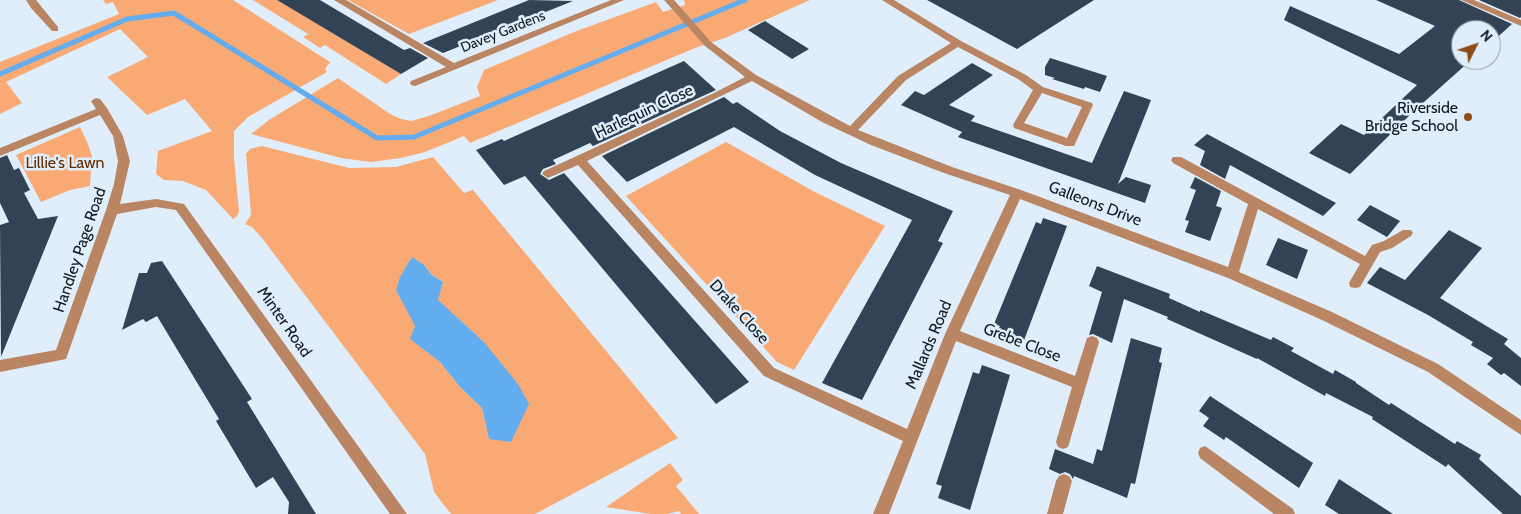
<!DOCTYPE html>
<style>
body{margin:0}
#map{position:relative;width:1521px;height:514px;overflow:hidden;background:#e0eefb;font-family:Cabin,sans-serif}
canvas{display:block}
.north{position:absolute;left:1451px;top:20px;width:50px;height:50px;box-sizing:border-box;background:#e0eefb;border:1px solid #8d98a3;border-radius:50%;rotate:49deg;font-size:14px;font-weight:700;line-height:20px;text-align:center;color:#10181f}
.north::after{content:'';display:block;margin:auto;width:18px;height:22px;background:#8d4c18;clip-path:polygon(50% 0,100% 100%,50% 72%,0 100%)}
</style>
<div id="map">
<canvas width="1521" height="514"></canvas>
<div class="north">N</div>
</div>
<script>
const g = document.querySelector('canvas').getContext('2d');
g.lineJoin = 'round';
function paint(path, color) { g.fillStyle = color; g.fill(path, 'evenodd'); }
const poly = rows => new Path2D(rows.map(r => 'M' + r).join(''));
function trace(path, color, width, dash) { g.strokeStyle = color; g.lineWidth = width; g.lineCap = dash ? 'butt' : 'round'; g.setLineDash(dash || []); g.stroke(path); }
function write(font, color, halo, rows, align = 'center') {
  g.font = font + ' Cabin,sans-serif'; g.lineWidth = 5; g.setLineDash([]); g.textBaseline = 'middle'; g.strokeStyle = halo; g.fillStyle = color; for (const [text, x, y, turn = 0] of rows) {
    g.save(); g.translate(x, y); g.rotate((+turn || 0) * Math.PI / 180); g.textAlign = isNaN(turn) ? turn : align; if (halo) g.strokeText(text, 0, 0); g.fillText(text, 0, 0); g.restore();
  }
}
const green = poly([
 [103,0,233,0,330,62,325,69,327,72,248,117,234,131,234,157,239,212,237,216,233,219,206,190,183,181,164,180,156,174,158,151,212,131,185,99,147,115,107,77,148,57,120,29,6,82,22,103,0,114,0,62,119,14,113,2,106,4],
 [253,0,278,0,401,74,386,84,325,45,320,48,303,37,308,34],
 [348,0,498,0,409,34],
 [684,0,810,0,725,38,695,48,470,143,464,136,425,152,401,158,371,162,341,158,251,134,269,120,338,78,390,114,401,119,411,121,429,116,480,96,477,87,484,70,574,32,656,2,663,12,685,5],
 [80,127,88,144,92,156,90,186,70,190,41,202,16,155],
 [726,142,813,191,885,226,794,370,777,362,626,196],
 [262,146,349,168,396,167,433,157,464,193,473,190,678,438,535,514,451,514,434,492,425,454,262,238,252,227,245,224,251,215,246,154,250,149],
 [424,265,432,275,443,282,437,300,484,342,489,439,482,408,459,386,440,362,411,339,416,326,396,290],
 [670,463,683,480,676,486,699,514,681,514,679,511,667,514,650,514,606,507]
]);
const water = poly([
 [412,257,424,265,432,275,443,282,438,300,484,342,518,384,529,404,511,442,489,439,482,408,459,386,440,362,410,339,415,326,396,290,400,277]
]);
const stream = poly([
 [0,74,127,19,174,13,377,138,414,137,745,0]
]);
const building = poly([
 [277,0,320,0,404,50,410,48,428,58,401,74],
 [529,0,573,1,443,53,423,43],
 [927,0,1094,0,1017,49],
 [1376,0,1459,0,1512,24,1491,43,1491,30,1461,30,1461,60,1471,60,1414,111,1350,174,1309,153,1341,124,1364,135,1417,85,1284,20,1290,6,1399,54,1435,26],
 [1479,0,1521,0,1521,17,1520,18],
 [765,21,785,34,809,49,792,59,748,30],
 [1050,58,1107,76,1100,92,1085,87,1084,89,1052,79,1055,78,1045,75,1045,67],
 [684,61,716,90,593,146,590,143,553,160,556,164,543,169,540,174,549,180,564,173,749,382,716,404,525,176,504,185,476,150,502,139,504,141],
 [972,63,993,75,949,105,975,116,962,132,901,105,915,91,924,95],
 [1124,91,1151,100,1118,184,1126,177,1151,185,1145,203,958,137,971,121,1092,163],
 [724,97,733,104,737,102,780,131,841,163,953,211,938,241,943,243,862,400,822,383,912,220,815,175,734,127,627,182,602,156],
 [1207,134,1336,203,1323,216,1230,165,1225,179,1200,165,1205,151,1194,145],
 [7,155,14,170,19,168,30,190,24,193,38,219,58,216,1,357,0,225,9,222,0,203,0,158],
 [1195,177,1221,191,1216,206,1222,208,1210,241,1185,232,1189,221,1185,220,1196,190,1190,188],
 [1370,205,1400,221,1387,237,1357,220],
 [1043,218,1067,226,1023,343,997,333,1000,326,994,324,1036,222,1041,224],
 [1449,230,1482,248,1440,298,1508,339,1504,344,1521,358,1521,386,1504,373,1501,375,1487,364,1493,358,1471,345,1473,342,1428,315,1367,283,1380,267,1405,280],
 [1278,238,1308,250,1297,279,1266,265],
 [162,261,252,399,247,402,316,514,288,514,289,502,273,477,256,488,216,421,219,419,157,316,146,322,143,319,122,330,139,273,147,273,151,263],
 [1097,266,1170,294,1169,298,1200,312,1200,310,1271,340,1273,337,1294,348,1291,351,1333,374,1335,370,1356,382,1356,383,1389,405,1391,403,1455,444,1457,441,1481,455,1479,459,1521,496,1521,514,1503,514,1448,464,1446,467,1372,419,1373,417,1326,393,1325,396,1257,358,1257,359,1167,319,1168,317,1124,299,1112,343,1093,334,1089,335,1102,292,1089,286],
 [1131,338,1162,348,1159,362,1162,363,1135,484,1131,483,1127,498,1074,476,1073,479,1070,474,1065,472,1060,474,1049,469,1055,449,1093,464,1097,449,1102,451],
 [982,365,1010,375,970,510,938,498,942,486,936,484,973,372,979,374],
 [1210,396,1313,463,1299,488,1226,437,1224,440,1203,426,1209,418,1199,411],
 [1339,479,1393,514,1339,514,1325,505]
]);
const minor = poly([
 [26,0,36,0,58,27,58,31,52,31,31,8,26,0],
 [334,0,346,0,454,63,611,0,624,0,415,86,411,85,410,83,411,81,446,67,334,0],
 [664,0,674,0,711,42,756,75,850,126,898,76,951,43,882,0,894,0,961,41,1026,75,1043,87,1092,103,1093,105,1074,146,1066,146,1014,128,1013,125,1033,90,1018,79,958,47,906,80,858,130,952,167,1021,190,1228,267,1248,204,1173,163,1171,160,1173,157,1181,157,1365,256,1372,245,1384,241,1403,230,1411,230,1413,233,1411,236,1392,248,1380,252,1360,287,1355,288,1350,287,1349,283,1360,264,1258,209,1239,272,1332,312,1438,364,1521,420,1521,435,1428,372,1322,320,1228,278,1020,199,960,331,1075,376,1087,338,1092,336,1097,338,1099,342,1068,447,1063,449,1058,447,1056,442,1072,387,956,341,889,514,873,514,903,441,764,376,578,165,548,178,542,174,544,171,714,93,745,77,705,46,664,0],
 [752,81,822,122,871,145,944,173,1010,195,945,334,907,429,774,368,587,161,752,81],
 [1042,93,1082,107,1067,138,1024,123,1042,93],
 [1461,0,1474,0,1521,20,1521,26,1461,0],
 [96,98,100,99,107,108,123,136,130,161,120,204,156,199,184,204,407,514,390,514,176,210,156,207,117,214,66,359,0,372,0,360,56,350,106,210,114,184,118,161,113,136,100,115,0,156,0,148,96,109,91,101,96,98],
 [1205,446,1293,509,1295,514,1274,514,1200,458,1198,453,1200,448,1205,446],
 [1064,474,1069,476,1072,481,1063,514,1047,514,1056,481,1059,476,1064,474]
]);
const markers = [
 [1468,117,5,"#8d4c18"]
];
const farStreetnames = [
 ["Davey Gardens",503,32,-22]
];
const poiNames = [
 ["Riverside",1458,108],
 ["Bridge School",1458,126]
];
const streetNames = [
 ["Harlequin Close",644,112,-25],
 ["Galleons Drive",1095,204,21],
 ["Handley Page Road",80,250,-71],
 ["Drake Close",739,312,48],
 ["Minter Road",284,322,55],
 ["Grebe Close",1022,343,21],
 ["Mallards Road",929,345,-67]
];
const parkNames = [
 ["Lillie's Lawn",65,163]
];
paint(green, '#f9aa74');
paint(water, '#63adef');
trace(stream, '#63adef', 5);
paint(building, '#314355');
paint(minor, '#ba8562');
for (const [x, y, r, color] of markers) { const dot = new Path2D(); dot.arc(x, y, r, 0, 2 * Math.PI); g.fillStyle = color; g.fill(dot); trace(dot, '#e0eefb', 2); }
write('14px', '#10181f', '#e0eefb', farStreetnames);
write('16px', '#10181f', '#e0eefb', poiNames, 'right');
write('16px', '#10181f', '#e0eefb', streetNames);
write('16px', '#612d00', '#e0eefb', parkNames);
</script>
